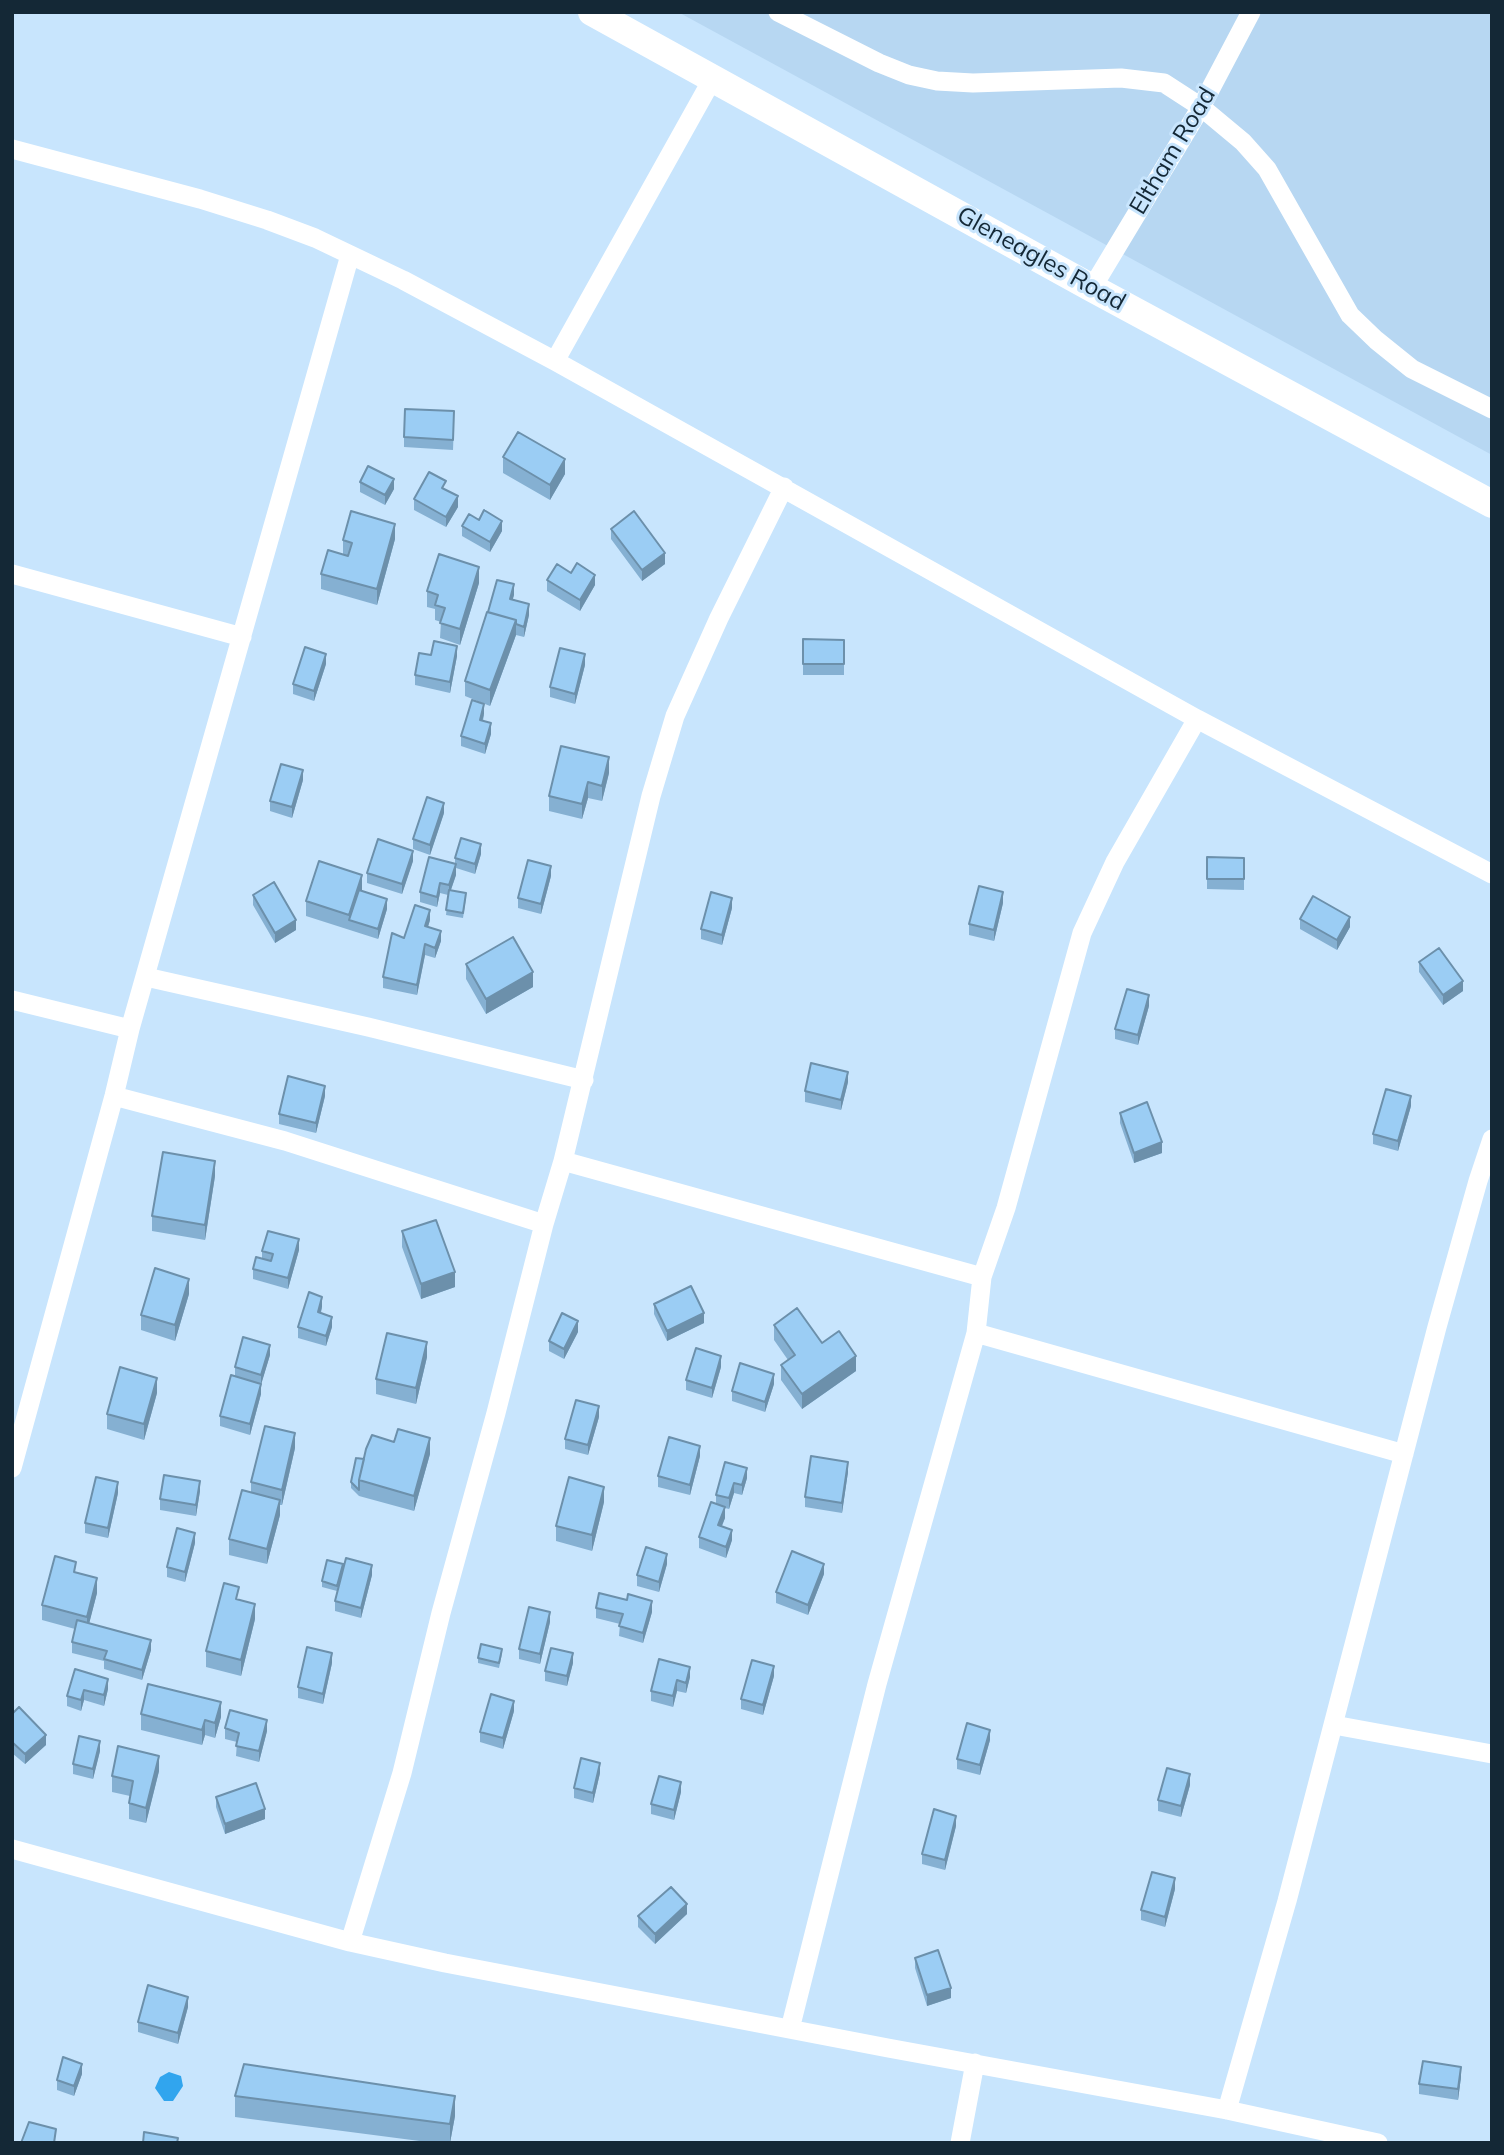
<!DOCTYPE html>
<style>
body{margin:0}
#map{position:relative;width:1504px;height:2155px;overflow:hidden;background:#c8e5fd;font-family:Mulish,sans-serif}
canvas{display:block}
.frame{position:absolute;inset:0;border:14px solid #142836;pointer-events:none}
</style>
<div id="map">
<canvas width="1504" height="2155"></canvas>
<div class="frame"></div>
</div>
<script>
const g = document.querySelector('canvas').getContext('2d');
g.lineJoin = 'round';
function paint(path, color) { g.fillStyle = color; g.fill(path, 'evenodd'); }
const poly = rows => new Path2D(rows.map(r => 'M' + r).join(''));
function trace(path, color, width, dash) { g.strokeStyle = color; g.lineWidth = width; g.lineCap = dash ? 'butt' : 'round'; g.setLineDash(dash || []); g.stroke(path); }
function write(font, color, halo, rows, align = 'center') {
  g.font = font + ' Mulish,sans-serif'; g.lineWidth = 6; g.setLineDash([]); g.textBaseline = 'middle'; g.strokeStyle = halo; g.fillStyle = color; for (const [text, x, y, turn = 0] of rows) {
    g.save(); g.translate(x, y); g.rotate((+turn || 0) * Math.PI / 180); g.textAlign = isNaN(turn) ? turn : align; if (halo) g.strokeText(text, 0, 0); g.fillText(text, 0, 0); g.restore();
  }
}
const built = poly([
 [678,12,1492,12,1492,455]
]);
const water = poly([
 [169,2072,181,2076,183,2086,173,2101,164,2101,155,2088,160,2077]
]);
const street = poly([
 [778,12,879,63,909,75,937,81,973,83,1121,78,1164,83,1201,107,1243,142,1267,169,1350,315,1376,340,1412,369,1492,409],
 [12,149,200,199,267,220,315,238,403,280,555,361,1197,719,1492,874],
 [1092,288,1201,107,1251,12],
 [555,361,713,78],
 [12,574,242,637],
 [146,977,368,1027,584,1080],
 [12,1000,130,1029],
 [114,1096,285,1141,544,1224],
 [563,1161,982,1277],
 [976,1333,1404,1454],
 [12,1468,114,1096,130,1029,350,255],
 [1334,1725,1492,1754],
 [12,1849,350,1942,445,1963,888,2048,1227,2110,1378,2143],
 [350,1942,402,1773,441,1613,496,1413,544,1224,563,1161,651,796,675,716,719,618,784,487],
 [790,2029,877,1684,976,1333,982,1277,1006,1208,1082,933,1115,862,1197,719],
 [1227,2110,1287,1901,1437,1327,1478,1181,1492,1139],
 [960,2143,975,2063]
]);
const secondary = poly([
 [592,12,1092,288,1492,504]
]);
const wall = poly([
 [454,422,453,450,404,447,404,437],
 [503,457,565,474,550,500,503,473],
 [360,482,394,489,385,505,360,492],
 [446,490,458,507,446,527,414,510,414,499],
 [479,520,502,531,490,552,462,536,462,526],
 [611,529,665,564,642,581,611,539],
 [395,539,377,605,321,589,321,574,343,554,343,540],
 [571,573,595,585,580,611,547,591,547,580],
 [479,583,460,645,440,638,441,622,435,620,435,609,427,607,427,591],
 [514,595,512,600,529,615,524,637,516,635,490,706,465,696,465,681,488,612],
 [803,639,844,640,844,675,803,675],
 [431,655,457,656,450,693,415,685,415,675],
 [326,664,314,701,293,694,293,684],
 [585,665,575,704,550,697,550,687],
 [484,714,483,721,491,734,485,754,461,746,461,736],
 [609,773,602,801,588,798,582,819,549,811,549,796],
 [303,780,292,818,270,811,270,801],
 [444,813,430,855,413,849,413,839],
 [481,854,475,874,456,868,456,875,451,890,466,898,463,918,446,915,448,895,440,893,437,907,420,902,420,892,455,864,455,858],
 [1207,857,1244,858,1244,890,1207,889],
 [413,861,402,894,367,883,367,873],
 [551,876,541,914,518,908,518,898],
 [361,891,387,909,378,939,306,916,306,901],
 [253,895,296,930,275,943,253,905],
 [1003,903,994,941,969,935,969,924],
 [732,908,722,945,701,939,701,929],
 [1300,919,1350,927,1337,950,1300,929],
 [430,920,428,927,441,941,435,958,425,955,417,995,383,988,383,977,404,938],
 [1419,962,1463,991,1443,1005,1419,972],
 [466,964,533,987,486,1014,466,979],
 [1149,1006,1138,1045,1115,1039,1115,1029],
 [848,1082,841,1110,805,1102,805,1091],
 [325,1096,316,1133,279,1124,279,1114],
 [1411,1106,1398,1151,1373,1144,1373,1134],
 [1120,1113,1162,1153,1134,1163,1120,1123],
 [215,1176,205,1240,152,1231,152,1216],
 [402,1231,455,1287,421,1299,402,1247],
 [299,1250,288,1289,253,1279,253,1269,262,1259,262,1251],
 [189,1294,175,1341,141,1330,141,1315],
 [654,1304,704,1323,667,1341,654,1314],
 [322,1307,321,1313,332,1327,326,1346,298,1338,298,1327],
 [774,1325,822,1343,856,1371,802,1409,781,1380,781,1365,788,1360,774,1340],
 [578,1332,564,1359,549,1351,549,1341],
 [270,1355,261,1384,261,1394,250,1435,220,1426,220,1416,235,1376,235,1367],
 [427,1357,416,1404,376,1394,376,1379],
 [721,1367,712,1398,686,1390,686,1380],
 [774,1384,765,1412,732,1401,732,1391],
 [157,1393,144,1440,107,1429,107,1414],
 [599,1417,588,1455,565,1449,565,1439],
 [394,1442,430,1454,414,1511,359,1496,351,1488,351,1482,364,1459],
 [295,1448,282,1505,280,1505,280,1515,267,1564,229,1555,229,1539,251,1492,251,1482],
 [700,1456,690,1495,658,1487,658,1476],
 [725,1462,747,1478,742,1495,734,1493,729,1509,725,1508,725,1518,722,1526,732,1540,726,1558,699,1548,699,1537,716,1504,716,1495],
 [848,1472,842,1513,805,1507,805,1497],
 [200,1491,196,1516,160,1510,160,1499],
 [118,1493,108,1538,85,1533,85,1523],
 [604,1502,592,1551,556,1541,556,1526],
 [195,1543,185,1582,167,1577,167,1567],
 [667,1564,659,1592,637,1586,637,1575],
 [343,1569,372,1575,361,1618,335,1611,335,1601,337,1591,322,1587,322,1581],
 [76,1572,97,1593,89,1623,151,1650,142,1680,104,1669,104,1661,72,1653,72,1642,75,1629,42,1620,42,1605],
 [824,1574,808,1615,776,1603,776,1592],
 [596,1608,652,1612,643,1643,619,1636,620,1624,596,1618],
 [255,1619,241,1676,206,1667,206,1651],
 [550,1622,540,1664,519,1659,519,1649],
 [502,1654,499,1668,478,1663,478,1658],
 [659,1659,690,1677,686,1693,677,1691,673,1707,651,1701,651,1691],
 [332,1663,323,1704,298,1698,298,1687],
 [573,1663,567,1686,545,1681,545,1671],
 [75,1669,108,1689,104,1706,84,1700,81,1711,67,1706,67,1696],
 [774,1676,763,1715,741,1709,741,1699],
 [514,1711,503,1749,480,1742,480,1732],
 [12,1714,46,1745,25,1764,12,1753],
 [141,1714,221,1717,215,1738,205,1735,202,1745,141,1730],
 [225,1728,267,1731,259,1762,236,1756,237,1742,225,1739],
 [990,1740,980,1775,957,1769,957,1759],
 [100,1751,93,1779,73,1774,73,1764],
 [159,1771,146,1823,129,1819,129,1803,130,1796,112,1792,112,1776],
 [600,1773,593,1803,574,1798,574,1788],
 [1190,1785,1181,1817,1158,1811,1158,1800],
 [681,1792,674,1820,651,1814,651,1804],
 [216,1797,265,1819,225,1834,216,1807],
 [956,1826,945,1870,922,1864,922,1854],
 [1175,1889,1165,1927,1141,1920,1141,1910],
 [687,1914,655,1944,638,1927,638,1916],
 [915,1958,951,1998,927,2006,915,1968],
 [188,2007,178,2044,138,2032,138,2022],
 [82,2074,74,2096,57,2090,57,2080],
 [1461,2077,1458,2100,1419,2094,1419,2084],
 [235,2096,455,2116,450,2143,435,2143,235,2117]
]);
const shadedWall = poly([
 [565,459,565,474,550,500,550,485],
 [394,479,394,489,385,505,385,495],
 [458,496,458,507,446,527,446,517],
 [502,521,502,531,490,552,490,542],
 [395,524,395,539,377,605,377,589],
 [665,553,665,564,642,581,642,570],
 [479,567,479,583,460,645,460,629],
 [595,575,595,585,580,611,580,600],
 [514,584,514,595,510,610,510,599],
 [529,604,529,615,524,637,524,627],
 [516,620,516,635,490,706,490,690],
 [457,646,457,656,450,693,450,682],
 [326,654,326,664,314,701,314,691],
 [585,654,585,665,575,704,575,694],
 [484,704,484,714,480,730,480,720],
 [491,723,491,734,485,754,485,744],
 [609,757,609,773,602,801,602,786],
 [303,770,303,780,292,818,292,807],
 [588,782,588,798,582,819,582,804],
 [444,803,444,813,430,855,430,845],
 [481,844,481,854,475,874,475,864],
 [413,851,413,861,402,894,402,884],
 [456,864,456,875,449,895,449,885],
 [551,866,551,876,541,914,541,904],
 [362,875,362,890,352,921,349,920,349,915],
 [440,883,440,893,437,907,437,897],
 [1003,892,1003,903,994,941,994,930],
 [732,898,732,908,722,945,722,935],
 [387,899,387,909,378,939,378,929],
 [430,910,430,920,425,936,425,926],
 [1350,917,1350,927,1337,950,1337,940],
 [296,920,296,930,275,943,275,933],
 [441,931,441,941,435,958,435,948],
 [425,944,425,955,417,995,417,985],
 [533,972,533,987,486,1014,486,999],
 [1463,981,1463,991,1443,1005,1443,995],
 [1149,995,1149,1006,1138,1045,1138,1035],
 [848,1072,848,1082,841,1110,841,1100],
 [325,1086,325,1096,316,1133,316,1123],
 [1411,1096,1411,1106,1398,1151,1398,1141],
 [1162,1142,1162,1153,1134,1163,1134,1153],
 [215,1161,215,1176,205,1240,205,1225],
 [299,1239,299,1250,288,1289,288,1278],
 [455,1272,455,1287,421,1299,421,1284],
 [189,1279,189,1294,175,1341,175,1325],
 [322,1297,322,1307,318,1322,318,1312],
 [704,1313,704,1323,667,1341,667,1331],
 [332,1317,332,1327,326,1346,326,1336],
 [578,1321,578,1332,564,1359,564,1349],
 [427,1342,427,1357,416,1404,416,1388],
 [270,1345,270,1355,261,1385,261,1375],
 [721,1356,721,1367,712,1398,712,1388],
 [856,1356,856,1371,802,1409,802,1394],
 [774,1374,774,1384,765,1412,765,1402],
 [157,1378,157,1393,144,1440,144,1424],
 [261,1384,261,1394,250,1435,250,1424],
 [599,1406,599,1417,588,1455,588,1445],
 [295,1433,295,1448,282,1505,282,1490],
 [430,1438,430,1454,414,1511,414,1496],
 [700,1446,700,1456,690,1495,690,1485],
 [848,1462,848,1472,842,1513,842,1503],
 [747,1468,747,1478,742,1495,742,1485],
 [200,1481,200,1491,196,1516,196,1505],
 [118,1482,118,1493,108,1538,108,1528],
 [734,1483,734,1493,729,1509,729,1498],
 [604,1487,604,1502,592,1551,592,1535],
 [280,1500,280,1515,267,1564,267,1549],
 [725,1507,725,1518,718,1535,718,1525],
 [732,1530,732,1540,726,1558,726,1547],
 [195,1533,195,1543,185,1582,185,1572],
 [667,1554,667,1564,659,1592,659,1582],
 [824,1564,824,1574,808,1615,808,1605],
 [372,1565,372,1575,361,1618,361,1608],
 [97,1578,97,1593,87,1632,87,1617],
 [652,1601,652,1612,643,1643,643,1633],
 [255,1604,255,1619,241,1676,241,1660],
 [550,1612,550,1622,540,1664,540,1654],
 [151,1640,151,1650,142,1680,142,1670],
 [332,1653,332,1663,323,1704,323,1694],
 [573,1653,573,1663,567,1686,567,1676],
 [774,1666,774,1676,763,1715,763,1705],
 [690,1667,690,1677,686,1693,686,1683],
 [108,1679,108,1689,104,1706,104,1695],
 [677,1680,677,1691,673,1707,673,1696],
 [84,1690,84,1700,81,1711,81,1700],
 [514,1701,514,1711,503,1749,503,1738],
 [221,1702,221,1717,215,1738,215,1723],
 [205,1720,205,1735,202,1745,202,1730],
 [267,1720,267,1731,259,1762,259,1751],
 [990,1730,990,1740,980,1775,980,1765],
 [46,1735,46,1745,25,1764,25,1754],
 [100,1741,100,1751,93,1779,93,1769],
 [159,1756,159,1771,146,1823,146,1808],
 [600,1763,600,1773,593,1803,593,1793],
 [1190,1774,1190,1785,1181,1817,1181,1806],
 [681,1782,681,1792,674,1820,674,1810],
 [265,1809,265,1819,225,1834,225,1824],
 [956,1816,956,1826,945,1870,945,1860],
 [1175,1878,1175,1889,1165,1927,1165,1917],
 [687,1904,687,1914,655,1944,655,1934],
 [951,1988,951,1998,927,2006,927,1995],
 [188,1997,188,2007,178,2044,178,2033],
 [82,2064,82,2074,74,2096,74,2086],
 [1461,2067,1461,2077,1458,2100,1458,2089],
 [455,2096,455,2116,450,2143,450,2124]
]);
const building = poly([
 [405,409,454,411,453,440,404,437,405,409],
 [518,432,565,459,550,485,503,457,518,432],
 [368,466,394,479,385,495,360,482,368,466],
 [429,472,446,481,442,488,458,496,446,517,414,499,429,472],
 [484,510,502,521,490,542,462,526,469,514,479,520,484,510],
 [351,511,395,524,377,589,321,574,328,550,348,556,352,543,343,540,351,511],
 [634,511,665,553,642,570,611,529,634,511],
 [439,554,479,567,460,629,440,623,445,608,435,605,438,595,427,591,439,554],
 [577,563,595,575,580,600,547,580,557,564,571,573,577,563],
 [497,580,514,584,510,599,529,604,524,627,516,624,516,620,488,612,497,580],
 [487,612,516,620,490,690,465,681,487,612],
 [803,639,844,640,844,664,803,664,803,639],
 [434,641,457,646,450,682,415,675,419,653,431,655,434,641],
 [305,647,326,654,314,691,293,684,305,647],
 [560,648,585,654,575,694,550,687,560,648],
 [472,700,484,704,480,720,491,723,485,744,461,736,472,700],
 [561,746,609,757,602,786,588,782,582,804,549,796,561,746],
 [281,764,303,770,292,807,270,801,281,764],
 [427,797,444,803,430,845,413,839,427,797],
 [461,838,481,844,475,864,455,858,461,838],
 [378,839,413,851,402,884,367,873,378,839],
 [429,857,456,864,449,885,440,883,437,897,420,892,429,857],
 [1207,857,1244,858,1244,879,1207,879,1207,857],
 [528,860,551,866,541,904,518,898,528,860],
 [319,861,362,875,349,915,306,901,319,861],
 [274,882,296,920,275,933,253,895,274,882],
 [979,886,1003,892,994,930,969,924,979,886],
 [359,890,387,899,378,929,349,920,359,890],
 [449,890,466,893,463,913,446,910,449,890],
 [711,892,732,898,722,935,701,929,711,892],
 [1313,896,1350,917,1337,940,1300,919,1313,896],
 [415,905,430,910,425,926,441,931,435,948,425,944,417,985,383,977,392,933,404,938,415,905],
 [513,937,533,972,486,999,466,964,513,937],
 [1439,948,1463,981,1443,995,1419,962,1439,948],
 [1127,989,1149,995,1138,1035,1115,1029,1127,989],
 [811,1063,848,1072,841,1100,805,1091,811,1063],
 [288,1076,325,1086,316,1123,279,1114,288,1076],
 [1386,1089,1411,1096,1398,1141,1373,1134,1386,1089],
 [1147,1102,1162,1142,1134,1153,1120,1113,1147,1102],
 [163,1152,215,1161,205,1225,152,1216,163,1152],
 [436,1220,455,1272,421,1284,402,1231,436,1220],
 [268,1231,299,1239,288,1278,253,1269,256,1257,271,1261,273,1254,262,1251,268,1231],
 [155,1268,189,1279,175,1325,141,1315,155,1268],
 [691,1286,704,1313,667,1331,654,1304,691,1286],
 [309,1292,322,1297,318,1312,332,1317,326,1336,298,1327,309,1292],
 [797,1308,822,1343,839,1331,856,1356,802,1394,781,1365,795,1355,774,1325,797,1308],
 [562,1313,578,1321,564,1349,549,1341,562,1313],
 [387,1333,427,1342,416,1388,376,1379,387,1333],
 [243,1337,270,1345,261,1375,235,1367,243,1337],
 [696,1348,721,1356,712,1388,686,1380,696,1348],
 [740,1363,774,1374,765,1402,732,1391,740,1363],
 [120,1367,157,1378,144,1424,107,1414,120,1367],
 [231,1375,261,1384,250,1424,220,1416,231,1375],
 [576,1400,599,1406,588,1445,565,1439,576,1400],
 [265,1426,295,1433,282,1490,251,1482,265,1426],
 [398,1429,430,1438,414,1496,359,1480,366,1449,372,1435,394,1442,398,1429],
 [669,1437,700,1446,690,1485,658,1476,669,1437],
 [811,1456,848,1462,842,1503,805,1497,811,1456],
 [356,1458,364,1459,359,1480,359,1490,351,1482,356,1458],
 [725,1462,747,1468,742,1485,734,1483,729,1498,716,1495,725,1462],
 [164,1475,200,1481,196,1505,160,1499,164,1475],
 [96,1477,118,1482,108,1528,85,1523,96,1477],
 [569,1477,604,1487,592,1535,556,1526,569,1477],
 [242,1490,280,1500,267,1549,229,1539,242,1490],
 [711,1502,725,1507,718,1525,732,1530,726,1547,699,1537,711,1502],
 [177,1528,195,1533,185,1572,167,1567,177,1528],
 [646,1547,667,1554,659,1582,637,1575,646,1547],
 [792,1551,824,1564,808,1605,776,1592,792,1551],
 [55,1556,76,1562,74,1572,97,1578,87,1617,42,1605,55,1556],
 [346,1558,372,1565,361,1608,335,1601,346,1558],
 [327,1560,343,1564,337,1586,322,1581,327,1560],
 [224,1583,239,1587,236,1599,255,1604,241,1660,206,1651,224,1583],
 [599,1593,627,1600,628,1594,652,1601,643,1633,619,1626,623,1614,596,1608,599,1593],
 [529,1607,550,1612,540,1654,519,1649,529,1607],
 [77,1620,151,1640,142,1670,104,1659,107,1651,72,1642,77,1620],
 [481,1644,502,1649,499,1663,478,1658,481,1644],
 [307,1647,332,1653,323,1694,298,1687,307,1647],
 [551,1648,573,1653,567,1676,545,1671,551,1648],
 [659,1659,690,1667,686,1683,677,1680,673,1696,651,1691,659,1659],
 [752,1660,774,1666,763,1705,741,1699,752,1660],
 [75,1669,108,1679,104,1695,84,1690,81,1700,67,1696,75,1669],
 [148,1684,221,1702,215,1723,205,1720,202,1730,141,1714,148,1684],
 [491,1694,514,1701,503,1738,480,1732,491,1694],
 [19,1707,46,1735,25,1754,12,1742,12,1714,19,1707],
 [230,1710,267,1720,259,1751,236,1746,239,1733,225,1728,230,1710],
 [967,1723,990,1730,980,1765,957,1759,967,1723],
 [79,1736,100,1741,93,1769,73,1764,79,1736],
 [118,1746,159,1756,146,1808,129,1803,133,1781,112,1776,118,1746],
 [581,1758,600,1763,593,1793,574,1788,581,1758],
 [1167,1768,1190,1774,1181,1806,1158,1800,1167,1768],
 [659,1776,681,1782,674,1810,651,1804,659,1776],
 [256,1783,265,1809,225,1824,216,1797,256,1783],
 [934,1809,956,1816,945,1860,922,1854,934,1809],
 [1152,1872,1175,1878,1165,1917,1141,1910,1152,1872],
 [671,1887,687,1904,655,1934,638,1916,671,1887],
 [938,1950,951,1988,927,1995,915,1958,938,1950],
 [148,1985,188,1997,178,2033,138,2022,148,1985],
 [63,2057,82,2064,74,2086,57,2080,63,2057],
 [1423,2061,1461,2067,1458,2089,1419,2084,1423,2061],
 [244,2064,455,2096,450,2124,235,2096,244,2064],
 [29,2122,56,2129,54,2143,21,2143,29,2122],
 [144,2132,178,2138,177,2143,143,2143,144,2132]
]);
const streetNames = [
 ["Eltham Road",1173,151,-59],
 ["Gleneagles Road",1041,259,29]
];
paint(built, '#b7d7f2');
paint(water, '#31a5ee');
trace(street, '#fff', 19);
trace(secondary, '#fff', 28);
paint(wall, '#85b0d2');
paint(shadedWall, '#6c90ab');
paint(building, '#9bcdf4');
trace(building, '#6c90ab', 2);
write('24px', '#142836', '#c8e5fd', streetNames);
</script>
